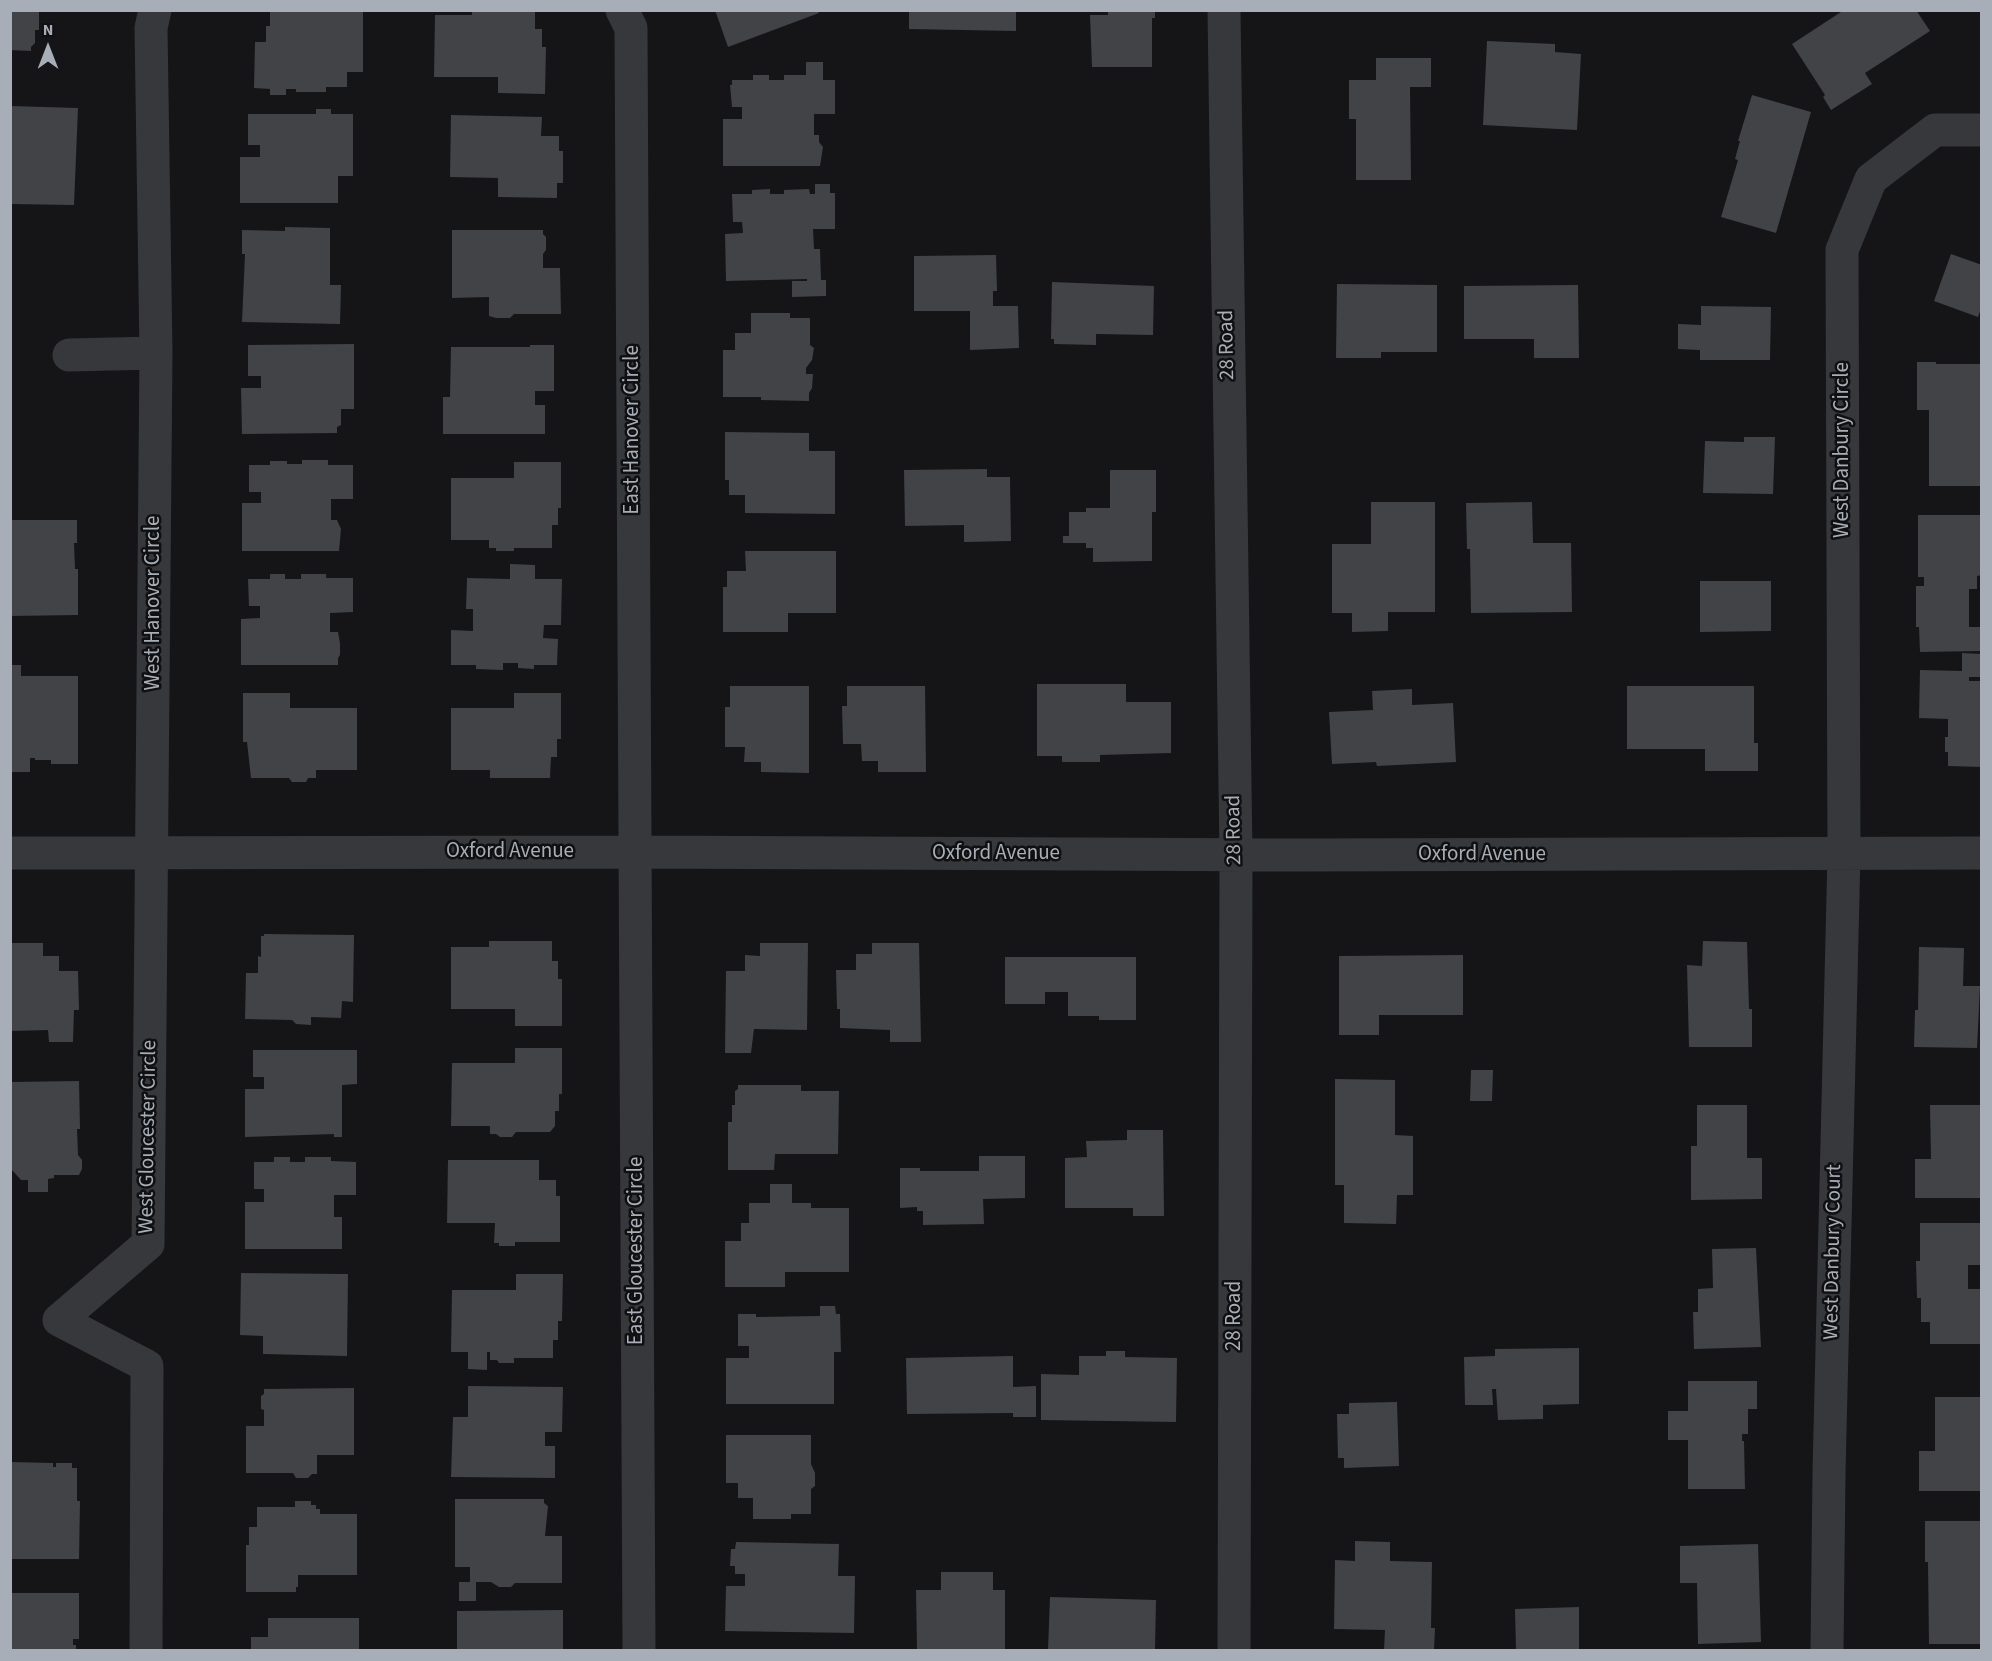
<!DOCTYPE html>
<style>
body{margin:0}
#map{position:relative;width:1992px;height:1661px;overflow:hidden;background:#151517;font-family:"Source Sans 3",sans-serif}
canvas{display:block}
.frame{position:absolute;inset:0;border:12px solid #a7aeb7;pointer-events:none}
.north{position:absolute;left:18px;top:18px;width:60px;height:60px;-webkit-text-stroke:4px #101012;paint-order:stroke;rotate:0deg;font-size:16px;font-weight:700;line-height:24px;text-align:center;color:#a7aeb7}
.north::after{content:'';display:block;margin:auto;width:21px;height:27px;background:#a7aeb7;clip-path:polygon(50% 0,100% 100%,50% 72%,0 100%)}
</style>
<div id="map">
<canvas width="1992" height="1661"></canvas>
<div class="frame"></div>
<div class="north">N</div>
</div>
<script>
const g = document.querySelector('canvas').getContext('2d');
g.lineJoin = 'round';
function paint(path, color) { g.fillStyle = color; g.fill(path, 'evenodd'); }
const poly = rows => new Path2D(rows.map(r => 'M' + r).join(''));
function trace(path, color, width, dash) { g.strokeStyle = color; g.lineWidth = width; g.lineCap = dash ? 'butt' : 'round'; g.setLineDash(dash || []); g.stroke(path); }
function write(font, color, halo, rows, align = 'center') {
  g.font = font + ' "Source Sans 3",sans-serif'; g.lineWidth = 5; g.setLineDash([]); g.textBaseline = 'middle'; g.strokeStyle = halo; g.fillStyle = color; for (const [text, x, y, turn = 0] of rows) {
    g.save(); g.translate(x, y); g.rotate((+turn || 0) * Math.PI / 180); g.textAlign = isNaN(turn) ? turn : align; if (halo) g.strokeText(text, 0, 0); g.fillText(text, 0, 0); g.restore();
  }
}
const building = poly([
 [10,10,39,10,39,30,35,30,35,43,31,47,31,51,10,50],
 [270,10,363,10,363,72,347,72,347,87,326,87,326,92,296,92,296,89,286,89,286,95,270,95,270,89,254,88,255,42,266,42,266,26,270,26],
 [472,10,535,10,535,29,542,29,542,47,546,47,545,94,498,93,498,77,434,77,435,15,472,15],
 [715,10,817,10,819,13,728,47],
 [909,10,1016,10,1016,31,909,29],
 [1108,10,1155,10,1155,18,1152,18,1152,67,1092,67,1090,15,1108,15],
 [1844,10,1916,10,1930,31,1865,73,1872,84,1831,110,1823,97,1825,95,1792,44],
 [1487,41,1555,44,1555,52,1581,54,1577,130,1483,125],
 [1376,58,1431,58,1431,87,1410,87,1411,180,1356,180,1356,119,1349,119,1349,80,1376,80],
 [806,62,823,62,823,80,835,80,835,114,814,114,814,135,819,135,819,142,823,147,820,166,723,166,723,119,742,119,742,107,732,107,730,85,732,85,732,80,753,80,753,75,769,75,769,80,784,80,784,75,806,75],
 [1752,95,1811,112,1776,233,1721,217,1738,160,1735,159,1740,141,1738,141],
 [10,106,78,108,74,205,10,204],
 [316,109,331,109,331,114,353,114,353,176,338,176,338,203,240,203,240,157,260,157,260,145,248,145,248,114,316,114],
 [451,115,542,117,541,136,559,136,559,151,563,151,563,183,557,183,557,198,498,197,498,178,450,177],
 [815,184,830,184,830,193,835,193,835,229,813,229,814,249,820,249,821,280,826,280,826,296,792,297,792,281,807,281,807,279,726,281,725,234,743,233,742,222,733,222,732,194,752,194,752,190,770,189,770,194,784,194,784,190,809,189,810,194,815,194],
 [285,227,330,228,330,285,341,285,340,324,242,322,245,254,242,254,242,230,285,231],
 [452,230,543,230,543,234,546,237,546,250,543,254,543,268,560,268,561,314,514,314,510,318,496,318,489,316,489,297,452,298],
 [1951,254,1982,265,1982,306,1978,317,1934,301],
 [996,255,997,291,993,291,993,306,1018,306,1019,348,970,350,970,311,914,311,914,256],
 [1052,282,1154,286,1153,335,1096,334,1096,345,1054,344,1054,339,1051,339],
 [1337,284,1437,285,1437,352,1381,352,1381,358,1336,358],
 [1578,285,1579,358,1534,358,1534,339,1464,339,1464,286],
 [1701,306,1771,307,1770,360,1700,360,1700,350,1678,349,1678,324,1701,325],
 [751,313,790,313,790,318,810,318,810,345,814,348,812,360,806,368,806,374,813,374,812,388,809,393,809,401,761,400,761,397,723,397,723,350,735,350,735,333,751,333],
 [354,344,354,409,341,409,341,425,337,427,337,433,242,434,241,388,261,388,261,376,248,376,248,345],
 [530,345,554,345,554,391,535,391,535,405,545,405,545,434,443,434,443,397,450,397,451,347,530,347],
 [1917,362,1936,362,1936,364,1982,364,1982,486,1929,486,1929,410,1917,410],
 [725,432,809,433,809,451,835,451,835,514,745,513,745,495,729,495,729,480,725,480],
 [1744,437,1775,437,1773,494,1703,493,1705,441,1744,442],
 [302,460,328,460,328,465,353,465,353,499,331,499,331,520,337,520,341,529,339,551,242,551,242,503,261,503,261,492,249,492,249,465,270,465,270,461,287,461,287,464,302,464],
 [514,462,561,462,561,508,558,508,558,525,552,525,552,548,514,548,514,551,496,551,496,548,489,548,489,540,451,540,451,478,514,478],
 [987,469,987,477,1010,477,1011,541,964,542,964,525,905,526,904,470],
 [1110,470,1156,470,1156,512,1152,512,1152,561,1093,562,1093,548,1086,548,1086,543,1063,543,1063,536,1069,536,1069,512,1086,512,1086,508,1110,508],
 [1371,502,1435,502,1435,612,1388,612,1388,631,1352,632,1352,613,1332,613,1332,544,1371,544],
 [1532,502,1533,543,1571,543,1572,612,1471,613,1470,549,1467,549,1466,503],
 [1918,515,1982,515,1982,575,1977,576,1977,589,1969,589,1969,627,1982,627,1982,651,1920,652,1919,627,1916,627,1916,586,1924,586,1924,577,1918,577],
 [10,520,77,520,77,543,74,543,75,569,78,569,78,615,10,616],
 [745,551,836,551,836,613,788,613,788,632,723,632,723,587,727,587,727,571,746,571],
 [510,564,535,565,535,579,562,579,561,625,544,625,543,638,558,639,557,665,534,665,534,669,518,668,518,663,503,663,503,670,476,669,476,665,451,665,451,630,473,631,473,609,466,609,467,578,510,579],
 [270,574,285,574,285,579,301,579,301,574,326,574,326,578,353,578,353,612,330,613,330,632,338,632,340,643,340,655,338,658,338,665,241,665,241,619,260,618,260,606,249,606,248,579,270,579],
 [1700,581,1771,581,1771,631,1700,632],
 [1962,653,1982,654,1982,677,1969,677,1969,681,1982,681,1982,767,1948,766,1948,752,1945,752,1945,737,1948,737,1948,719,1919,718,1920,670,1962,671],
 [10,665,21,665,21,676,78,676,78,764,51,764,51,760,35,760,35,758,30,758,30,772,10,772],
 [1037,684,1126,684,1126,702,1171,702,1171,753,1100,755,1100,762,1062,762,1062,756,1037,756],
 [730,686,809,686,809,773,761,772,761,762,744,762,745,747,725,747,725,707,730,707],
 [847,686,925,686,926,772,878,772,878,761,862,761,861,744,843,744,842,706,847,706],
 [1627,686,1754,686,1754,743,1758,743,1758,771,1705,771,1705,749,1627,749],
 [1412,689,1412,705,1453,703,1456,762,1377,766,1376,762,1332,764,1329,712,1373,710,1372,691],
 [243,693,290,693,290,708,357,708,357,770,316,770,316,778,308,778,306,782,292,782,289,778,251,778,247,742,243,742],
 [514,693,561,693,561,739,557,739,557,757,551,757,550,778,490,778,490,770,451,770,451,708,514,708],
 [264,934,354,935,353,1002,342,1001,341,1018,311,1017,311,1025,296,1024,292,1020,245,1019,246,973,258,973,258,956,261,957,261,936,264,936],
 [489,941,552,941,552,961,558,961,558,979,562,979,562,1026,515,1026,515,1009,451,1009,451,947,489,947],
 [1703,941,1747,942,1749,1009,1752,1009,1752,1047,1689,1047,1687,965,1702,966],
 [10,943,43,943,43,956,59,956,59,971,78,971,79,1010,74,1010,73,1042,49,1042,48,1030,10,1031],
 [760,943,808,943,807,1030,754,1029,751,1053,725,1053,726,971,745,971,745,955,760,956],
 [872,943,919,943,921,1042,890,1042,890,1030,840,1028,840,1009,837,1009,836,970,856,970,856,954,872,954],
 [1919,947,1964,948,1963,986,1980,986,1977,1048,1914,1047,1915,1010,1918,1010],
 [1463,955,1463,1015,1379,1015,1379,1035,1339,1035,1339,956],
 [1005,957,1136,957,1136,1020,1099,1020,1099,1016,1068,1016,1068,992,1045,992,1045,1004,1005,1004],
 [515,1048,562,1048,562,1094,559,1094,559,1111,555,1111,555,1126,550,1132,516,1132,512,1137,500,1137,496,1134,490,1134,490,1126,451,1126,452,1063,515,1063],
 [253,1050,357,1050,357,1084,342,1085,342,1137,334,1137,334,1134,245,1137,245,1089,264,1089,264,1077,253,1077],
 [1471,1070,1493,1070,1492,1101,1470,1101],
 [1335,1079,1395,1080,1395,1135,1413,1136,1413,1195,1397,1195,1396,1224,1344,1223,1344,1185,1335,1185],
 [79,1081,80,1129,77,1129,78,1155,82,1160,82,1169,79,1175,54,1175,54,1178,48,1179,48,1192,28,1192,28,1180,21,1180,11,1169,10,1082],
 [738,1085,801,1085,801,1091,839,1091,838,1154,775,1154,774,1170,728,1170,728,1122,732,1122,732,1105,735,1105,735,1091,738,1089],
 [1697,1105,1747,1105,1747,1158,1762,1158,1762,1199,1691,1200,1691,1146,1697,1146],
 [1930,1105,1981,1105,1982,1198,1915,1198,1915,1159,1931,1159],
 [1127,1130,1163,1130,1164,1216,1133,1216,1133,1208,1065,1208,1065,1158,1087,1157,1086,1141,1127,1140],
 [979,1156,1025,1156,1025,1198,983,1199,984,1224,923,1225,923,1211,917,1211,917,1207,900,1208,900,1168,920,1168,920,1171,979,1171],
 [274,1157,290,1157,290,1162,305,1162,305,1157,331,1157,331,1161,356,1162,356,1195,334,1195,334,1217,342,1217,342,1249,245,1249,245,1202,264,1202,264,1189,254,1189,254,1162,274,1162],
 [448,1160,539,1160,539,1180,556,1180,556,1196,560,1196,560,1242,515,1242,515,1246,499,1246,499,1243,494,1243,495,1223,447,1223],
 [770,1184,792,1184,792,1203,811,1203,811,1208,849,1208,849,1272,785,1272,785,1287,725,1287,725,1241,741,1241,741,1223,749,1223,749,1203,770,1203],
 [1920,1223,1982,1223,1982,1265,1968,1265,1968,1289,1982,1289,1982,1344,1930,1344,1930,1322,1921,1322,1921,1298,1917,1298,1916,1261,1920,1261],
 [1756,1248,1761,1347,1694,1349,1693,1312,1698,1312,1698,1289,1713,1288,1712,1249],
 [241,1273,348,1274,347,1356,263,1354,263,1336,240,1335],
 [516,1274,563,1274,562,1321,558,1321,558,1340,553,1340,553,1358,514,1358,514,1363,499,1363,497,1360,490,1360,490,1352,487,1352,487,1370,468,1369,468,1352,451,1352,452,1290,516,1290],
 [820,1306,835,1306,836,1314,840,1314,841,1352,834,1352,834,1404,726,1404,726,1358,749,1358,749,1346,738,1346,738,1314,756,1314,756,1317,820,1316],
 [1579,1348,1579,1404,1543,1405,1543,1419,1498,1420,1496,1389,1492,1389,1493,1405,1465,1405,1464,1357,1495,1356,1495,1349],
 [1106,1351,1125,1351,1125,1357,1177,1358,1176,1422,1041,1420,1041,1374,1079,1375,1079,1356,1106,1356],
 [1013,1356,1013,1387,1036,1386,1036,1417,1013,1417,1013,1413,907,1414,906,1358],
 [1688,1381,1757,1381,1757,1409,1748,1409,1748,1434,1742,1434,1742,1441,1744,1441,1745,1489,1688,1489,1688,1440,1668,1440,1668,1411,1688,1411],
 [468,1386,563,1387,562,1432,545,1432,545,1446,555,1446,555,1478,451,1477,453,1417,468,1417],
 [354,1388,354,1455,317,1455,317,1474,312,1474,308,1478,296,1478,293,1473,246,1473,246,1426,264,1426,264,1410,261,1409,261,1396,264,1394,264,1389],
 [1935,1397,1982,1397,1982,1491,1919,1491,1919,1451,1935,1451],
 [1397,1402,1399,1466,1344,1468,1344,1458,1338,1458,1337,1414,1349,1414,1349,1403],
 [726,1435,811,1435,811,1464,815,1473,815,1486,811,1489,811,1514,791,1514,791,1519,753,1519,753,1498,738,1498,738,1483,726,1483],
 [11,1462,53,1463,53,1467,56,1467,56,1463,72,1463,72,1468,77,1468,77,1501,80,1501,79,1559,10,1559],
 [455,1499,544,1499,544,1503,548,1506,545,1536,562,1536,562,1583,515,1583,511,1587,499,1587,491,1582,476,1582,476,1601,459,1601,459,1582,470,1582,470,1567,455,1567],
 [295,1501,311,1501,311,1505,316,1505,316,1509,320,1509,320,1514,357,1514,357,1575,298,1575,298,1587,296,1587,296,1592,246,1592,246,1545,249,1545,249,1527,257,1527,257,1507,295,1507],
 [1925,1521,1982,1521,1982,1644,1929,1644,1928,1562,1925,1562],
 [1355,1541,1390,1542,1390,1561,1432,1562,1431,1628,1435,1628,1434,1650,1384,1650,1385,1630,1334,1629,1335,1560,1355,1561],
 [736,1542,839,1544,838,1576,855,1576,854,1633,725,1631,726,1586,745,1586,745,1574,735,1574,735,1566,730,1566,731,1549,735,1549],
 [1758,1544,1761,1642,1698,1644,1697,1583,1680,1583,1680,1546],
 [941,1572,993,1572,993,1590,1005,1590,1005,1650,917,1650,916,1590,941,1590],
 [10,1593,79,1593,79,1639,73,1639,73,1645,76,1645,76,1650,10,1650],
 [1050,1597,1156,1600,1155,1650,1048,1650],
 [1579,1607,1579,1650,1516,1650,1515,1609],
 [563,1610,563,1650,468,1650,468,1649,457,1649,457,1611],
 [268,1618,359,1618,359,1650,251,1650,251,1637,268,1637]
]);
const minor = poly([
 [622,10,631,28,639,1650],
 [1224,10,1236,855,1234,1650],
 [69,355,156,353],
 [10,853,635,852,1302,855,1982,853],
 [146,1650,147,1366,59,1320,148,1244,156,353,151,28,155,10],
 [1827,1650,1829,1473,1844,854,1842,250,1871,179,1935,130,1982,130]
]);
const streetNames = [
 ["28 Road",1228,345,-91],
 ["East Hanover Circle",633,430,-90],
 ["West Danbury Circle",1843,450,-90],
 ["West Hanover Circle",154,603,-90],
 ["28 Road",1235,830,-91],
 ["Oxford Avenue",510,852],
 ["Oxford Avenue",996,854],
 ["Oxford Avenue",1482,855],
 ["West Gloucester Circle",149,1137,-89],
 ["East Gloucester Circle",637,1251,-90],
 ["West Danbury Court",1834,1252,-89],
 ["28 Road",1235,1316,-90]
];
paint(building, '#414347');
trace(minor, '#36383c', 33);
write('21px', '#a7aeb7', '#101012', streetNames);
</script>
